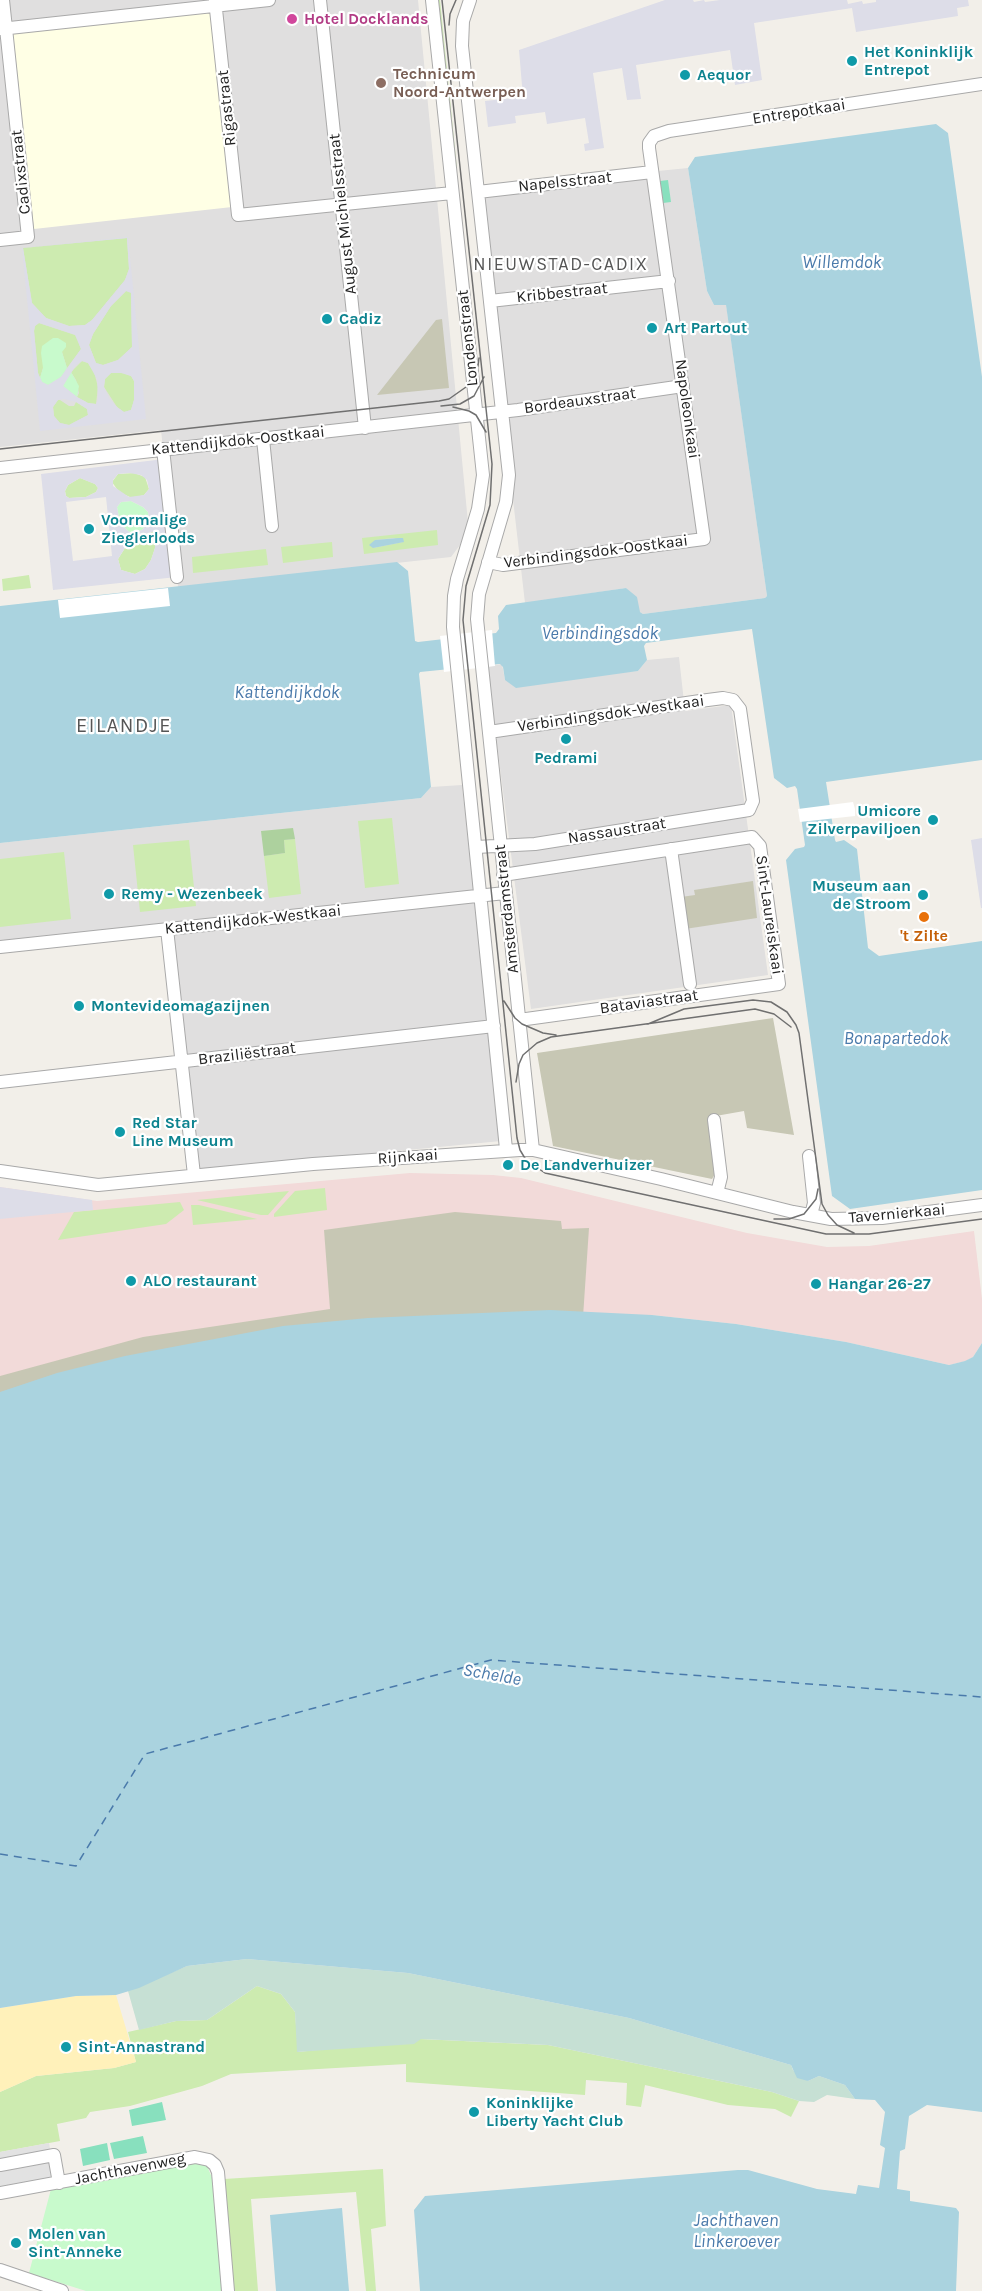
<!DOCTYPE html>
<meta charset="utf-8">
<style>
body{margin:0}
canvas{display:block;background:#f2efe9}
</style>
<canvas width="982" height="2291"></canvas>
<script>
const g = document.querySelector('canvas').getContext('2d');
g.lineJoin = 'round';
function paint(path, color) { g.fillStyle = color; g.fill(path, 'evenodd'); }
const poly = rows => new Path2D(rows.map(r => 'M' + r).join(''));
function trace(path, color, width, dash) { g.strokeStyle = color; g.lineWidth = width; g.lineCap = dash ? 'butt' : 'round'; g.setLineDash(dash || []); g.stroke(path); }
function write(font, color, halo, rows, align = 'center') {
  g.font = font + ' Karla,sans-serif'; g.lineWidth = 4.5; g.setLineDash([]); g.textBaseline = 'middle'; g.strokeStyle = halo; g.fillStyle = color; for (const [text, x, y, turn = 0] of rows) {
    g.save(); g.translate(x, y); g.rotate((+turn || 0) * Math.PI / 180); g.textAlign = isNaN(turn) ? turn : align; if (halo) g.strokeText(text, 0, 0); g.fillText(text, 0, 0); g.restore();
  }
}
const residential = poly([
 [0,0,418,0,469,533,451,557,178,587,161,430,0,447],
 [688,168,707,291,714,305,726,304,767,596,765,598,643,614,640,612,626,588,525,603,477,189],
 [679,657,685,711,731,705,768,975,531,1009,487,667,502,664,505,680,638,671,647,660],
 [462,785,501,1141,189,1171,163,923,0,941,0,843,421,798,431,787]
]);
const commercial = poly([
 [410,1173,493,1175,521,1178,747,1233,827,1247,869,1246,974,1231,982,1299,982,1343,973,1357,966,1361,949,1365,846,1342,736,1324,652,1315,0,1393,0,1187,97,1201]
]);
const education = poly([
 [210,11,232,207,34,229,13,33]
]);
const construction = poly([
 [442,319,449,388,377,395,436,320],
 [753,881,757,918,685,929,681,897,695,895,694,890],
 [773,1018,794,1135,747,1128,744,1111,710,1117,717,1171,712,1179,553,1146,537,1053],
 [455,1212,561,1221,562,1229,589,1228,583,1317,0,1404,0,1376,143,1337,330,1309,324,1230]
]);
const grass = poly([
 [436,0,440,0,457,169,454,169],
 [127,238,129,269,125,280,92,320,85,325,69,326,46,318,32,303,23,248],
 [126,291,131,292,132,347,118,360,103,365,96,363,89,345,93,334,111,306],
 [39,323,76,335,81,349,67,368,62,352,43,368,40,378,38,373,34,331,35,326],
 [82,361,88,363,94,372,98,387,96,404,88,403,77,397,79,393,76,380,71,372],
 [121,372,131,376,134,381,134,400,131,410,124,412,117,407,104,387,105,379,111,373],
 [58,400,60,400,69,406,74,406,76,402,87,409,88,415,69,425,60,423,54,416,53,407],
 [134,473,145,477,149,489,144,495,132,498,119,492,112,482,118,474],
 [80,478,95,484,98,488,96,492,86,497,69,498,66,496,65,491,68,485],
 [437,530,438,545,364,554,362,538],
 [394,538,403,542,373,548,375,540],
 [153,532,155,536,155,548,151,560,145,569,135,574,121,570,118,559,125,548,141,535],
 [332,542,333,557,283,563,281,547],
 [266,549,268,565,193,573,192,557],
 [29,575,31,588,3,591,2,579],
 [392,818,399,884,365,888,358,821],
 [295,839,301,894,269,898,264,856,285,853,284,840],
 [189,840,196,906,140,912,133,845],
 [64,852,71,919,0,927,0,859],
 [325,1188,327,1210,274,1217,274,1214,295,1191],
 [289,1191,268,1215,261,1215,197,1200],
 [180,1202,184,1210,166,1224,58,1240,74,1212],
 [191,1205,199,1205,257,1219,193,1225],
 [257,1986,281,1994,295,2012,298,2052,420,2039,548,2045,772,2092,799,2101,791,2117,775,2109,728,2105,645,2085,641,2107,626,2105,627,2083,586,2080,585,2095,406,2082,406,2064,231,2074,202,2086,130,2106,90,2112,86,2118,57,2124,60,2141,0,2152,0,2092,36,2076,114,2068,136,2062,128,2032,176,2021,207,2020],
 [383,2169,386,2226,371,2229,376,2291,366,2291,356,2192,251,2199,258,2291,234,2291,224,2179]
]);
const forest = poly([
 [293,828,295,839,284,840,285,853,264,856,261,831]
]);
const wetland = poly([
 [247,1959,408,1973,629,2018,791,2065,793,2070,808,2081,819,2076,845,2085,855,2099,827,2095,814,2102,799,2101,772,2092,548,2045,421,2039,414,2044,297,2052,295,2012,281,1994,257,1986,207,2020,176,2021,139,2030,128,1991,187,1966]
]);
const sand = poly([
 [116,1995,136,2062,114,2068,36,2076,0,2092,0,2008,76,1996]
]);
const park = poly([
 [53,338,58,338,66,343,66,347,62,352,67,368,61,377,48,385,42,382,40,378,43,368,41,353,42,346],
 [71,372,79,386,77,397,63,386],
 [131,501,143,507,148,512,149,518,148,523,142,530,132,533,128,531,120,523,117,507,121,502],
 [196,2162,207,2166,213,2180,222,2291,86,2291,29,2273,51,2189]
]);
const pitch = poly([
 [668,180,671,202,663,203,660,181],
 [162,2102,166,2120,132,2126,129,2110],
 [143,2136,147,2153,114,2159,110,2143],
 [107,2143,110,2160,83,2166,80,2149]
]);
const parking = poly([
 [49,2143,56,2183,0,2193,0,2152]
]);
const plaza = poly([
 [665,0,693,0,694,2,704,0,705,2,720,0,847,0,848,4,862,1,863,4,876,2,876,0,968,0,969,6,957,8,958,16,856,32,852,8,754,23,762,80,735,85,730,50,636,65,641,99,627,100,622,68,593,73,604,148,585,151,584,144,589,143,585,118,547,124,545,112,515,116,516,123,488,127,485,101,523,97,519,50],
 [128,237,146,419,40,431,22,248],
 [127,238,129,269,125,280,92,320,85,325,69,326,46,318,32,303,23,248],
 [126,291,131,293,132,347,118,360,103,365,96,363,89,345,93,334,111,306],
 [39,323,75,335,81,349,61,377,48,385,42,382,38,373,34,331,35,326],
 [82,361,88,363,97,379,98,399,96,404,88,403,77,397,63,386,76,365],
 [111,373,121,373,131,376,134,381,134,400,131,410,124,412,117,407,109,398,104,387,105,379],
 [64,399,76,402,87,409,88,415,69,425,60,423,54,416,53,407,58,400],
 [164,459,177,577,53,590,41,474],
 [129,473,141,475,147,480,149,489,144,495,129,497,113,486,113,480,118,474],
 [80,478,95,484,98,488,96,492,86,497,69,498,66,496,65,491,68,485],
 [106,497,112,556,73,561,66,502],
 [131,501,143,507,148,512,149,518,148,523,142,530,132,533,128,531,120,523,117,507,121,502],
 [153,532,155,536,155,548,151,560,145,569,135,574,121,570,118,559,125,548,141,535],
 [982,838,982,908,981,908,971,840],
 [0,1187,92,1200,93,1210,0,1219]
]);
const water = poly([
 [936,124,948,133,982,377,982,760,826,782,835,840,836,842,844,840,857,849,868,948,879,956,982,941,982,1190,850,1209,832,1196,786,860,795,849,804,847,805,845,797,789,795,786,787,788,774,778,752,629,646,643,644,646,647,660,638,671,516,688,505,680,503,667,500,664,420,672,419,674,431,787,421,798,0,843,0,606,397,562,408,571,415,641,418,642,496,633,499,629,498,616,506,605,626,588,637,597,640,612,643,614,765,598,767,596,726,305,714,305,707,291,688,168,695,157],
 [399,538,403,538,404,542,373,548,369,545,375,540],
 [550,1310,652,1315,736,1324,846,1342,949,1365,965,1361,973,1357,982,1343,982,2112,927,2105,909,2116,905,2149,900,2151,897,2189,910,2191,910,2201,956,2208,959,2212,956,2291,420,2291,414,2210,425,2196,738,2170,748,2170,817,2189,856,2194,858,2185,879,2188,885,2148,880,2145,885,2112,875,2100,855,2099,845,2085,819,2076,808,2081,797,2078,791,2065,629,2018,408,1973,247,1959,187,1966,139,1988,116,1995,76,1996,0,2008,0,1392,57,1373,125,1356,283,1326,368,1318],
 [342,2208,349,2291,276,2291,270,2215]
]);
const pier = poly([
 [168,588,170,606,60,618,58,600],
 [492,630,495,666,444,672,440,636],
 [853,802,855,809,855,816,800,822,798,809]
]);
const ferry = poly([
 [0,1854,76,1866,145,1754,491,1660,982,1697]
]);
const minor = poly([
 [215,0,238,215,452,193],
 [320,0,365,428],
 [432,0,483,475,478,509,457,579,454,596,453,627,506,1149],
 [470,0,463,21,462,46,509,475,506,502,479,594,477,619,533,1150],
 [0,29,269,0],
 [478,192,652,172],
 [0,240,28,237,3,0],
 [490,301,669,281],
 [263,439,272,526],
 [163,449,177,577],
 [0,468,518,410,683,386],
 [488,562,503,565,704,539,649,148,649,143,654,136,669,131,982,84],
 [476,847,535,844,749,810,753,801,740,709,733,700,723,698,700,701,489,732],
 [671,849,690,984],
 [503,875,752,837,760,846,779,984,519,1020],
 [167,929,194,1175],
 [0,947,505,893],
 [0,1082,494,1026],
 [714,1120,721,1177,717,1193],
 [809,1156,814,1203,811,1215],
 [0,1171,98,1185,313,1164,520,1150,533,1150,661,1179,793,1212,831,1219,882,1218,982,1205],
 [0,2165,54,2155,59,2183],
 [0,2193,195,2157,209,2160,215,2165,218,2172,228,2291],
 [0,2270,62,2291]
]);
const tram = poly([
 [442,0,492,464,490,505,466,586,463,620,517,1138,520,1150,526,1160,545,1173,826,1234,869,1234,982,1219],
 [449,25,450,14,456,0],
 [441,406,460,404,474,396,484,377],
 [453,407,469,411,476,415,486,432],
 [0,449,439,401,449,399,466,387,478,366,479,358],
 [504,1001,515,1018,522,1024,543,1033,556,1035],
 [648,1024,684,1009,753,1000,771,1002,787,1012,796,1025,799,1033,822,1204,828,1215,837,1225,854,1233],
 [516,1082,519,1064,523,1055,537,1043,551,1037,755,1009,774,1014,791,1027],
 [774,1219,789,1219,804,1214,816,1199,818,1189]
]);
const markers = [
 [292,19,6,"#d1479c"],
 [852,61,6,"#0f9aa8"],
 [685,75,6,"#0f9aa8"],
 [381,83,6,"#8d6e63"],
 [327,319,6,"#0f9aa8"],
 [652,328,6,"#0f9aa8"],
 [89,529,6,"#0f9aa8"],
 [566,739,6,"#0f9aa8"],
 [933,820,6,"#0f9aa8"],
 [109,894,6,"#0f9aa8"],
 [923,895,6,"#0f9aa8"],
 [924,917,6,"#e8710a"],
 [79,1006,6,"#0f9aa8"],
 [120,1132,6,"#0f9aa8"],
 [508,1165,6,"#0f9aa8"],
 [131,1281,6,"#0f9aa8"],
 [816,1284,6,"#0f9aa8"],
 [66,2047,6,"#0f9aa8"],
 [474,2112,6,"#0f9aa8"],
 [16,2243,6,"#0f9aa8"]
];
const hotelNames = [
 ["Hotel Docklands",304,19]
];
const cultureNames = [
 ["Het Koninklijk",864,52],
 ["Entrepot",864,70],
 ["Aequor",697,75],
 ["Cadiz",339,319],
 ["Art Partout",664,328],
 ["Voormalige",101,520],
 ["Zieglerloods",101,538],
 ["Pedrami",566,758,"center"],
 ["Umicore",921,811,"right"],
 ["Zilverpaviljoen",921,829,"right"],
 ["Museum aan",911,886,"right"],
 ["de Stroom",911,904,"right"],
 ["Remy - Wezenbeek",121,894],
 ["Montevideomagazijnen",91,1006],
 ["Red Star",132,1123],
 ["Line Museum",132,1141],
 ["De Landverhuizer",520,1165],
 ["ALO restaurant",143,1281],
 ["Hangar 26-27",828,1284],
 ["Sint-Annastrand",78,2047],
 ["Koninklijke",486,2103],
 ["Liberty Yacht Club",486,2121],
 ["Molen van",28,2234],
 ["Sint-Anneke",28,2252]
];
const educationNames = [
 ["Technicum",393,74],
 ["Noord-Antwerpen",393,92]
];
const streetNames = [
 ["Rigastraat",227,108,-96],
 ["Entrepotkaai",799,112,-9],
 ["Cadixstraat",21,172,-96],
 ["Napelsstraat",565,182,-6],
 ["August Michielsstraat",343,214,-96],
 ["Kribbestraat",562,293,-6],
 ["Londenstraat",468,338,-96],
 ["Bordeauxstraat",580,401,-8],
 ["Napoleonkaai",687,409,82],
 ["Kattendijkdok-Oostkaai",238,441,-6],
 ["Verbindingsdok-Oostkaai",596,552,-7],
 ["Verbindingsdok-Westkaai",611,714,-8],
 ["Nassaustraat",617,831,-9],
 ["Amsterdamstraat",507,909,-96],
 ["Sint-Laureiskaai",769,915,82],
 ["Kattendijkdok-Westkaai",253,920,-6],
 ["Bataviastraat",649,1002,-8],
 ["Braziliëstraat",247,1054,-7],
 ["Rijnkaai",408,1157,-4],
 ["Tavernierkaai",897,1214,-5],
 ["Jachthavenweg",130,2169,-11]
];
const foodNames = [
 ["'t Zilte",924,936]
];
const waterNames = [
 ["Willemdok",842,263],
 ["Verbindingsdok",600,634],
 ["Kattendijkdok",287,693],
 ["Bonapartedok",896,1039],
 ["Schelde",492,1675,10],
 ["Jachthaven",736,2221],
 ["Linkeroever",736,2242]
];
const neighbourhoodNames = [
 ["NIEUWSTAD-CADIX",561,265]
];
const quarterNames = [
 ["EILANDJE",124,726]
];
paint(residential, '#e0dfdf');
paint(commercial, '#f2dad9');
paint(education, '#ffffe5');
paint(construction, '#c7c7b4');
paint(grass, '#cdebb0');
paint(forest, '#add19e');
paint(wetland, '#c6e0d4');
paint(sand, '#fff1ba');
paint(park, '#c8facc');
paint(pitch, '#88e0be');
paint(parking, '#e2e2e2');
paint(plaza, '#dddde8');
paint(water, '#aad3df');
paint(pier, '#fff');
trace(ferry, '#4a7aab', 1.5, [8, 6]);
trace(minor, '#a9a9a9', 14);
trace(minor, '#fff', 12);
trace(tram, '#707070', 1.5);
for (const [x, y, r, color] of markers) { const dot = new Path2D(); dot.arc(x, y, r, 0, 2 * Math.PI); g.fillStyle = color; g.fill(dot); trace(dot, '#fff', 2); }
write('bold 16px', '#b23c85', '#fff', hotelNames, 'left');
write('bold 16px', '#0d838f', '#fff', cultureNames, 'left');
write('bold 16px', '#785e54', '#fff', educationNames, 'left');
write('16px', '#222', '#fff', streetNames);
write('bold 16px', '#c56008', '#fff', foodNames);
write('italic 18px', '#4a7aab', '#fff', waterNames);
g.letterSpacing = '1.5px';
write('18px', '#555', '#fff', neighbourhoodNames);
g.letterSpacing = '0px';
g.letterSpacing = '1.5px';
write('20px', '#555', '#fff', quarterNames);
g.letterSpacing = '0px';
</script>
